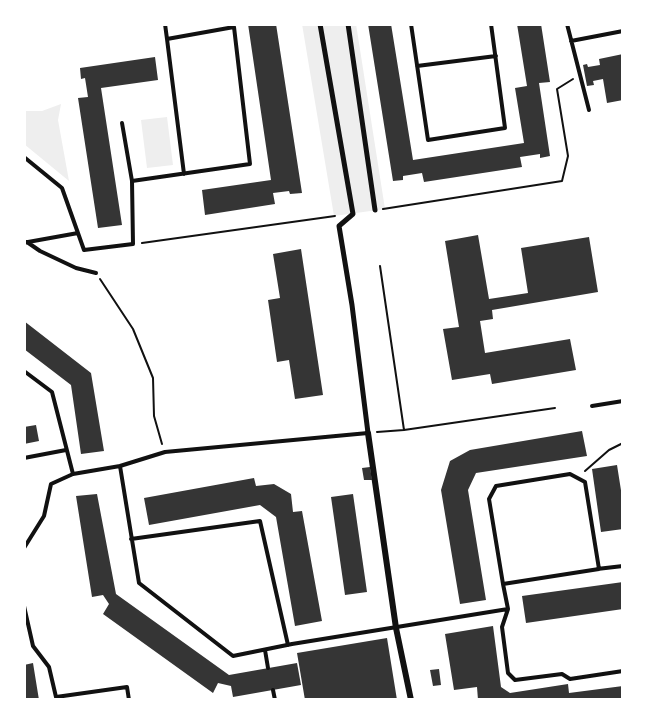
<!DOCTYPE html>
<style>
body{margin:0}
#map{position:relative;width:647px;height:724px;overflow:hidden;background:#fff;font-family:Commissioner,sans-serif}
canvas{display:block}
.frame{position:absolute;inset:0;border:26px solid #fff;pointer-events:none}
</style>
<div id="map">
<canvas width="647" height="724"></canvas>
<div class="frame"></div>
</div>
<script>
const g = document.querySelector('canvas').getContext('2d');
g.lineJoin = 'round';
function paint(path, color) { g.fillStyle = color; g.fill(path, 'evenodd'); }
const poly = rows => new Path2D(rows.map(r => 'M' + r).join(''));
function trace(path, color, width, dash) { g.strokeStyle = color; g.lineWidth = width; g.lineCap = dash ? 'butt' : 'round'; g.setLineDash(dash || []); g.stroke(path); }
const green = poly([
 [302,24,356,24,385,209,334,216],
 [61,104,58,120,69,181,24,144,24,111,42,111],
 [167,117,173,165,147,168,141,120]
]);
const building = poly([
 [248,24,276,24,302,193,290,194,289,191,273,193,275,204,205,215,202,190,271,180],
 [368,24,391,24,413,160,524,143,515,88,527,86,517,24,541,24,550,82,539,83,550,156,540,158,540,154,520,157,522,167,424,182,422,173,403,176,403,180,393,181],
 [623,54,623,100,607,103,603,79,593,81,594,85,587,86,583,65,587,64,588,67,600,65,599,59],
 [155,57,158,80,101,88,122,225,98,228,78,98,88,97,85,78,81,79,80,68],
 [478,235,489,299,528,293,521,248,589,237,598,292,492,310,493,319,480,321,485,353,570,339,576,370,492,384,490,374,452,380,443,329,459,327,445,241],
 [301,249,323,395,295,399,289,360,277,362,268,300,280,298,273,254],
 [24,321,91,373,104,451,81,454,71,385,24,349],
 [36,425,39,441,24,444,24,427],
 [582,431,587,456,476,473,468,490,486,600,460,604,441,490,450,461,470,450],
 [617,465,623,503,623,529,601,532,592,469],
 [370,467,372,480,364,480,362,468],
 [254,478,256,486,274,484,291,494,293,512,302,511,322,621,295,626,276,517,260,505,149,525,144,498],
 [97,494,116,594,229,675,297,663,301,685,233,697,231,686,218,683,213,693,103,614,109,604,103,595,92,597,76,496],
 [353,494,367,592,345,595,331,497],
 [623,582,623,609,526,623,522,596],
 [493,626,501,687,510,693,568,684,569,693,623,686,623,700,478,700,477,687,454,690,445,634],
 [387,638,397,700,305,700,297,653],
 [33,663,39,700,24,700,24,665],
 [439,669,441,685,433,686,430,670]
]);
const path = poly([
 [383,209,562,181,568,156,557,89,573,79],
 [142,243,335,216],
 [380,266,404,430],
 [100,279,133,329,153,378,154,416,162,444],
 [377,432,404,430,555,408],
 [585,471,609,450,623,443]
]);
const service = poly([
 [411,24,428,140,505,128,491,24],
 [567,24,589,110],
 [167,39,184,174],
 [571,41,623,31],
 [417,66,496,56],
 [24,157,62,188,84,250,133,244,132,181,122,123],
 [132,181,250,164,234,27,167,39,165,24],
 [28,242,78,233],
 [24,243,27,242,40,251,76,268,96,273],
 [24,371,52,392,73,474],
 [592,406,623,401],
 [24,458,66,450],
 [120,466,165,452,368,433],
 [131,539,260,521,288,645],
 [24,548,44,516,51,484,73,474,120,466,139,583,233,656,292,644,508,609],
 [597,569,623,566],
 [503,584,599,569,585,482,570,474,496,486,489,499,503,584,508,609,502,627,508,673,515,680,562,674,570,679,623,671],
 [24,606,33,646,49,667,56,697,127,687,129,700],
 [265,650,268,668],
 [273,690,275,700]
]);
const pedestrian = poly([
 [320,24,353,214,339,226,352,305,368,433],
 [348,24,375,210]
]);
const minor = poly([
 [368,433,396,628,411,700]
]);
paint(green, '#eee');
paint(building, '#353535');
trace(path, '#111', 2);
trace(service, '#111', 4);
trace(pedestrian, '#111', 5);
trace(minor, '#111', 6);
</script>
